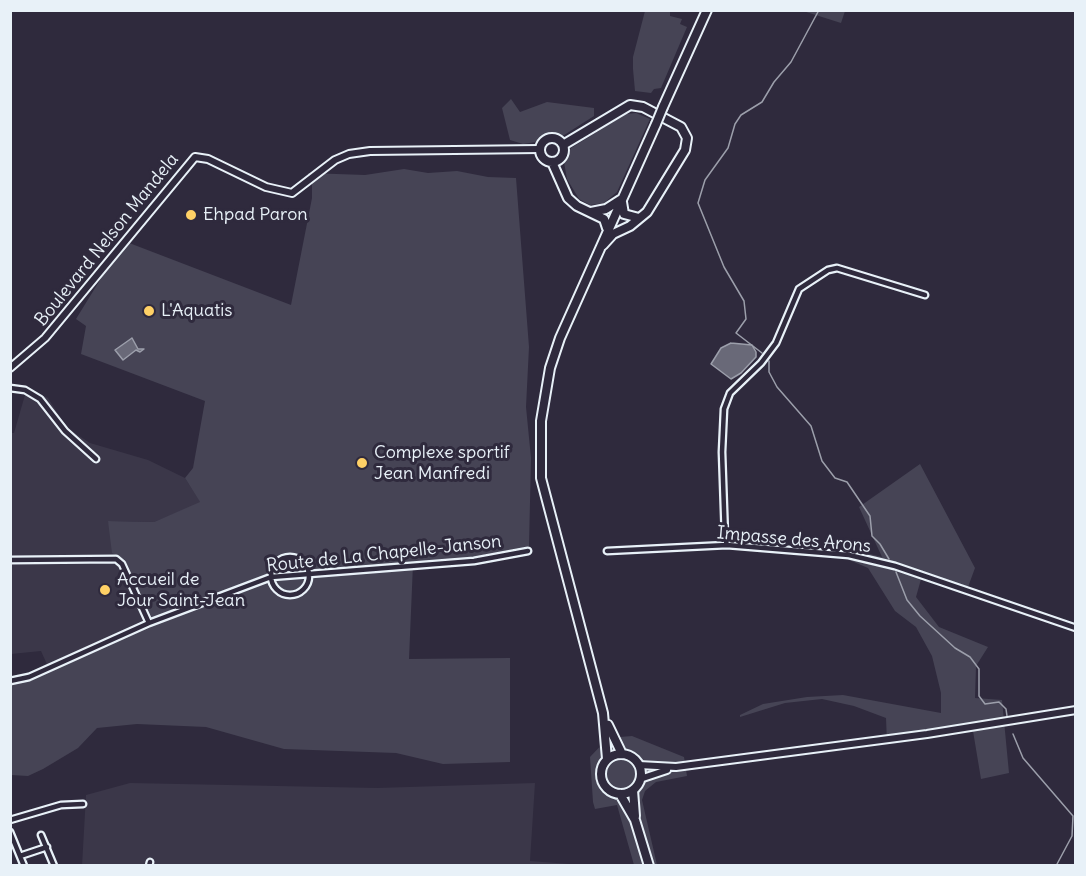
<!DOCTYPE html>
<style>
body{margin:0}
#map{position:relative;width:1086px;height:876px;overflow:hidden;background:#2f2a3d;font-family:Delius,sans-serif}
canvas{display:block}
.frame{position:absolute;inset:0;border:12px solid #e8f1f8;pointer-events:none}
</style>
<div id="map">
<canvas width="1086" height="876"></canvas>
<div class="frame"></div>
</div>
<script>
const g = document.querySelector('canvas').getContext('2d');
g.lineJoin = 'round';
function paint(path, color) { g.fillStyle = color; g.fill(path, 'evenodd'); }
const poly = rows => new Path2D(rows.map(r => 'M' + r).join(''));
function trace(path, color, width, dash) { g.strokeStyle = color; g.lineWidth = width; g.lineCap = dash ? 'butt' : 'round'; g.setLineDash(dash || []); g.stroke(path); }
function write(font, color, halo, rows, align = 'center') {
  g.font = font + ' Delius,sans-serif'; g.lineWidth = 6; g.setLineDash([]); g.textBaseline = 'middle'; g.strokeStyle = halo; g.fillStyle = color; for (const [text, x, y, turn = 0] of rows) {
    g.save(); g.translate(x, y); g.rotate((+turn || 0) * Math.PI / 180); g.textAlign = isNaN(turn) ? turn : align; if (halo) g.strokeText(text, 0, 0); g.fillText(text, 0, 0); g.restore();
  }
}
const built = poly([
 [27,388,48,398,67,428,90,443,148,460,185,478,201,503,154,522,108,521,154,623,50,671,41,651,11,654,10,433,14,433],
 [130,783,377,788,535,783,530,861,583,865,82,866,86,795]
]);
const green = poly([
 [645,11,670,11,670,16,682,19,680,24,687,27,661,88,654,89,651,93,635,91,633,69,633,57],
 [803,11,845,11,841,23],
 [511,99,520,112,547,102,594,108,594,116,561,137,547,135,536,142,523,144,510,140,502,108],
 [636,113,650,119,617,192,604,203,590,205,579,199,567,179,564,162,571,148,626,114],
 [404,169,428,173,457,171,488,177,516,178,529,347,526,407,531,458,529,546,463,559,413,564,409,659,510,658,510,762,443,764,396,753,284,749,206,727,137,724,97,728,78,748,43,769,28,776,11,775,11,685,29,680,154,623,125,560,112,553,108,521,154,522,200,502,185,478,193,468,205,401,81,354,86,326,76,319,124,241,291,305,312,198,312,184,308,173,365,175],
 [920,464,975,568,968,587,923,572,916,597,939,627,988,647,976,666,975,698,1002,700,1009,773,981,779,973,731,887,743,886,718,854,706,822,699,785,703,740,717,740,715,763,704,807,697,843,695,941,713,941,693,932,656,916,627,895,611,868,568,847,559,849,549,882,557,859,507],
 [632,736,684,757,687,776,656,782,645,791,642,800,657,865,634,865,617,805,595,809,593,802,590,757,608,738]
]);
const water = poly([
 [132,338,138,349,144,349,140,352,136,350,123,360,115,350,132,338],
 [731,343,752,345,756,352,756,357,741,373,731,379,711,364,721,348,731,343]
]);
const stream = poly([
 [762,353,736,333,746,319,744,301,724,267,698,203,705,180,728,148,735,124,741,115,762,102,774,82,791,62,819,10],
 [769,361,769,372,777,387,811,426,822,461,835,478,847,482,870,516,872,536,880,544,889,559],
 [896,572,907,600,920,616,955,648,970,657,979,669,979,696,985,704,999,702,1006,709,1007,716],
 [1013,734,1023,758,1073,816,1072,836,1056,866]
]);
const minor = poly([
 [10,388,25,390,40,399,65,431,96,459],
 [727,545,725,538,722,452,724,409,730,393,761,363,776,343,799,289,828,270,837,268,925,295],
 [607,551,727,545,849,555,895,566,1076,628],
 '271 576a19 19 0 1 1 38 0a19 19 0 1 1-38 0Z',
 [10,560,116,559,122,564,149,623],
 [10,681,29,677,149,623,271,577,474,561,528,551],
 [10,820,61,805,83,804],
 [10,832,24,866],
 [41,835,54,866],
 [20,856,47,847],
 [149,866,150,862]
]);
const tertiary = poly([
 [10,368,45,338,195,157,208,159,266,187,292,193,335,160,349,154,370,151,539,149],
 [639,765,676,767,927,734,1076,710],
 [640,779,667,770]
]);
const primary = poly([
 [663,107,707,10],
 '540 150a12 12 0 1 1 24 0a12 12 0 1 1-24 0Z',
 [563,145,630,105,643,107,681,127,687,138,685,150,647,212,630,226,613,234,603,245],
 [552,162,568,198,577,206,604,219,607,228],
 [622,202,624,214,639,218],
 [591,212,606,209,620,200],
 [608,725,622,754],
 '601 774a20 20 0 1 1 40 0a20 20 0 1 1-40 0Z',
 [607,759,603,713,541,478,541,421,550,368,560,338,656,124],
 [633,790,635,816],
 [620,794,635,820,649,866]
]);
const primaryBridge = poly([
 [656,124,663,107]
]);
const markers = [
 [191,215,6,"#ffd166"],
 [149,311,6,"#ffd166"],
 [362,463,6,"#ffd166"],
 [105,590,6,"#ffd166"]
];
const poiNames = [
 ["Ehpad Paron",203,215],
 ["L'Aquatis",161,311],
 ["Complexe sportif",374,453],
 ["Jean Manfredi",374,474],
 ["Accueil de",117,580],
 ["Jour Saint-Jean",117,601]
];
const streetNames = [
 ["Boulevard Nelson Mandela",107,240,-51],
 ["Impasse des Arons",794,540,5],
 ["Route de La Chapelle-Janson",384,554,-6]
];
paint(built, '#3b3749');
paint(green, '#464455');
paint(water, '#696978');
trace(water, '#9c9fab', 1.5);
trace(stream, '#9c9fab', 1.5);
trace(minor, '#e8f1f8', 9);
trace(tertiary, '#e8f1f8', 10);
trace(primary, '#e8f1f8', 12);
trace(minor, '#2f2a3d', 4.5);
trace(tertiary, '#2f2a3d', 6);
trace(primary, '#2f2a3d', 8);
trace(primaryBridge, '#e8f1f8', 12, []);
trace(primaryBridge, '#2f2a3d', 8);
for (const [x, y, r, color] of markers) { const dot = new Path2D(); dot.arc(x, y, r, 0, 2 * Math.PI); g.fillStyle = color; g.fill(dot); trace(dot, '#2f2a3d', 2); }
write('18px', '#e8f1f8', '#2f2a3d', poiNames, 'left');
write('18px', '#e8f1f8', '#2f2a3d', streetNames);
</script>
